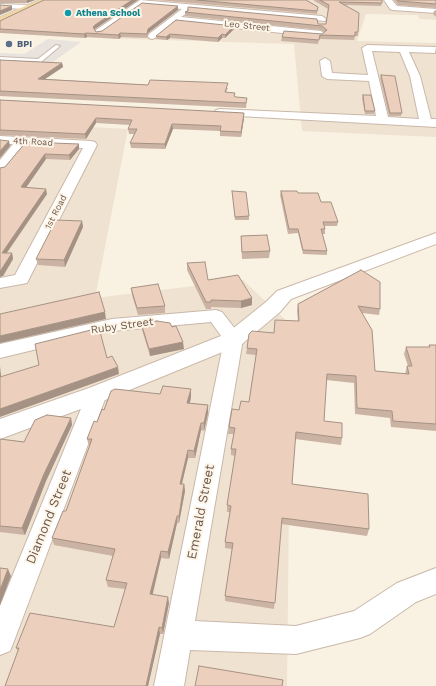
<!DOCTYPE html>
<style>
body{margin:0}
canvas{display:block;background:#f9f1e2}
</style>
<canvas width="436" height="686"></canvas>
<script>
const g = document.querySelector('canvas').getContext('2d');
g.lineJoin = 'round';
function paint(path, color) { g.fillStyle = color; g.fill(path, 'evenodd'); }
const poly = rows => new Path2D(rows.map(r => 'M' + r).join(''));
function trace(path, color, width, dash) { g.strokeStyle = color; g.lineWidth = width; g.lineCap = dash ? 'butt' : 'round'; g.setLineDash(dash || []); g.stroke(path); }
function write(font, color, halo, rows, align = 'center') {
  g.font = font + ' "Work Sans",sans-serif'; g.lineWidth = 4; g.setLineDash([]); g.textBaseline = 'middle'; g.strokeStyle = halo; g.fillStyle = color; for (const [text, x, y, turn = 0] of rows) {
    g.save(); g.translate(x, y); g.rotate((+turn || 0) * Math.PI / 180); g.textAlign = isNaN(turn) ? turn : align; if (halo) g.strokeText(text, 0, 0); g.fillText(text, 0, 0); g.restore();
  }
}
const residential = poly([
 [120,0,436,0,436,20,420,19,417,15,366,14,357,41,436,43,436,137,302,131,294,44,64,37],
 [0,122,128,129,95,298,243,280,291,325,287,686,0,686]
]);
const industrial = poly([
 [48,39,81,42,43,69,0,73,0,53,24,54]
]);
const lane = poly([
 [56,45,60,46,41,62,0,61,0,57,38,59,56,45]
]);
const street = poly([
 [140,0,322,16,326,19,325,21,187,9,187,13,181,17,321,31,325,34,321,37,176,22,155,38,152,39,149,38,148,36,149,34,182,9,142,5,102,34,96,34,95,32,96,30,140,0],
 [384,0,392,0,397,6,436,9,436,13,393,10,390,9,384,0],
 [0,4,29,5,33,7,29,9,0,8,0,4],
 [367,45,436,47,435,53,409,52,420,76,431,119,436,119,436,127,220,115,216,114,214,112,216,110,220,109,376,116,369,81,327,79,322,76,320,61,325,58,330,61,332,73,368,75,362,48,367,45],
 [372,51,400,52,410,76,419,119,388,117,372,51],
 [0,136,91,141,95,142,97,145,29,279,27,283,0,288,0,278,15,275,83,148,26,145,5,171,0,172,0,160,13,144,0,144,0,136],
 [216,310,222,312,243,339,195,621,296,626,354,611,397,583,436,568,436,594,416,602,370,634,360,638,296,654,190,650,184,686,154,686,224,340,211,322,112,331,0,358,0,344,112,319,216,310],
 [97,386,104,389,107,394,14,641,10,651,0,655,0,606,87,394,90,389,97,386]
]);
const secondary = poly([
 [436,233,436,244,291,299,280,312,242,344,105,400,0,439,0,419,89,388,226,334,266,302,277,291,436,233]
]);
const primary = poly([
 [39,0,50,0,0,24,0,17,39,0]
]);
const wall = poly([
 [0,0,35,0,27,3,0,3],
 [157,0,306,0,318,7,317,14],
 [313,0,382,0,382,3,381,6,346,5,358,32,358,36,355,36,354,40,319,39,318,44,281,41,282,37,322,34,324,32,321,30,185,16,185,12,318,24,326,24,328,9],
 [394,0,436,0,436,8,398,5],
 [178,10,148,33,147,38,121,37,119,39,87,37,85,38,0,33,0,21,95,29,95,30,96,32,102,31],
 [436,10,436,17,433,14,434,11],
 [176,20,234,29,225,38,222,38,218,42,170,38,167,40,156,39,156,36],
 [0,60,62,63,63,67,45,79,148,85,228,88,226,92,236,97,247,98,246,108,0,96],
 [381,75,402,113,401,116,389,116,380,78],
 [363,95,375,111,374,114,365,114,362,98],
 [0,100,244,113,244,118,241,137,220,136,220,131,173,129,165,149,131,148,130,143,134,134,129,134,128,129,130,125,96,123,86,139,0,135],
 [26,142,79,149,70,160,46,159,26,187,47,194,7,253,12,253,13,259,3,276,5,167],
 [232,191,249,216,249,220,235,220],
 [281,191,298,193,321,202,338,222,337,226,324,226,325,229,325,234,322,234,327,251,327,255,303,254,298,233,288,234,280,195],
 [82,221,83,227,65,267,38,265,36,259],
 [241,236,270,251,269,258,242,259,241,242],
 [187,263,208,280,252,305,241,308,211,307,211,309,206,309,187,270],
 [361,270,380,309,379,315,362,313,375,371,405,374,407,366,408,366,404,354,406,347,429,347,429,345,436,345,436,431,391,427,390,418,355,414,354,383,326,380,324,421,342,438,341,445,295,439,292,484,369,529,367,536,281,524,274,609,225,601,225,596,232,549,225,548,225,542,230,512,227,512,227,505,235,456,231,455,231,449,234,434,228,434,229,427,239,410,249,402,256,355,246,354,247,348,298,321,297,311,298,304],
 [131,288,165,306,165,313,138,315,132,295],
 [141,323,172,327,184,349,150,356,142,330],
 [191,389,191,397,190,403,208,405,208,413,204,431,201,430,195,458,188,458,182,484,184,484,185,491,179,523,177,523,169,559,161,558,153,594,169,603,163,634,160,634,148,686,5,686,18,651,16,648,114,627,125,589,108,587,106,580,113,556,54,545,52,538,66,511,90,446,89,446,87,439,104,410,160,394],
 [71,418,72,425,46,481,25,535,0,532,0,439,24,442]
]);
const shadedWall = poly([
 [27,0,35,0,27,3],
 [132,0,138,0,95,29,94,31,93,27,95,25],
 [12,6,12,10,0,15,0,11],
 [178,6,178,10,148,33,147,38,148,29],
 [234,26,234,29,225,38,225,35],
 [86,33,87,37,85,38,84,34],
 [120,33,121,37,119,39,118,35],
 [170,34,170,38,167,40,166,37],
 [222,34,222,38,218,42,218,38],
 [62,63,63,67,39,83,38,79],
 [244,113,244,118,241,137,241,132],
 [96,118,96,123,86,139,85,134],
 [172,124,173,129,165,149,165,144],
 [9,141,10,146,0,158,0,151],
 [79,144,79,149,70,160,69,155],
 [45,154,46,159,23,192,21,187],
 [46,189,47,194,3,258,2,253],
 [82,221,83,227,65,267,64,260],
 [12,253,13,259,3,276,0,277,0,271],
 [252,298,252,305,241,308,241,301],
 [105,312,106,319,0,343,0,336],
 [183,342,184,349,150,356,149,349],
 [0,366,2,384,0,377],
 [118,367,119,374,0,417,0,409],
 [191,389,191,397,188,411,187,403],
 [208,405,208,413,204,431,204,423],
 [71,418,72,425,46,481,25,535,22,528,44,474],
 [201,423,201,430,195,458,194,451],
 [188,450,188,458,180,491,180,484],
 [184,484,185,491,179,523,179,516],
 [177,516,177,523,169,559,168,552],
 [161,551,161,558,151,600,150,594],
 [8,569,11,576,0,605,0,590],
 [168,597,169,603,163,634,162,628],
 [159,627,160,634,148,686,146,686]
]);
const building = poly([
 [44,0,132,0,95,25,93,27,96,32,102,31,142,3,178,6,148,29,147,34,120,33,118,35,86,33,84,34,0,29,0,21,44,0],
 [197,0,306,0,318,7,317,11,197,0],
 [320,0,382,0,382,3,339,2,359,13,358,32,355,32,355,36,320,35,319,40,282,37,284,31,322,34,327,30,322,26,185,12,188,11,188,7,317,19,318,24,326,24,329,5,320,0],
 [398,0,436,0,436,4,398,1,398,0],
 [0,5,12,6,0,11,0,5],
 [176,20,234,26,225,35,222,34,218,38,170,34,166,37,156,36,176,20],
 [0,60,62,63,38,79,148,85,150,80,228,83,225,92,235,93,234,96,236,97,247,98,246,103,0,91,0,60],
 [381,75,395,76,402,113,390,113,381,75],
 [363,95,371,95,375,111,365,111,363,95],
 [0,100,244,113,241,132,220,131,221,126,172,124,165,144,130,143,137,129,128,129,132,120,96,118,85,134,0,130,0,100],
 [0,140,9,141,0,151,0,140],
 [26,142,79,144,69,155,45,154,21,187,46,189,2,253,12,253,1,270,0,271,0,168,5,167,26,142],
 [232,191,246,192,249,216,235,217,232,191],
 [281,191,297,191,298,193,318,193,321,202,331,202,338,222,323,222,325,229,321,229,327,251,303,250,298,229,289,229,281,191],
 [56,220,82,221,64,260,36,259,56,220],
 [267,235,270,251,242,252,241,236,267,235],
 [205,262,208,280,238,275,252,298,241,301,211,300,211,302,206,302,187,263,205,262],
 [361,270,380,282,380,309,358,306,372,330,375,371,409,374,407,366,412,366,406,347,430,347,429,345,436,345,436,424,393,421,392,411,357,408,356,376,327,374,324,421,342,423,342,438,296,432,292,484,368,494,369,529,282,518,275,603,225,596,233,543,225,542,231,506,227,505,236,449,231,449,235,428,229,427,232,409,239,410,241,401,249,402,257,349,247,348,249,334,252,331,274,333,275,320,299,321,298,304,361,270],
 [158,284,165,306,137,308,131,288,158,284],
 [99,292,105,312,0,336,0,314,99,292],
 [157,321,170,323,172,327,176,326,183,342,149,349,141,323,157,321],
 [99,328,107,358,112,356,118,367,0,409,0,377,39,365,35,344,99,328],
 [163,386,191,389,187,403,208,405,204,423,201,423,194,451,188,450,180,484,184,484,179,516,177,516,168,552,161,551,150,594,168,597,162,628,159,627,146,686,5,686,19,648,16,648,30,613,114,627,127,583,106,580,115,549,52,538,63,511,66,511,92,439,87,439,94,421,97,422,102,409,104,410,111,391,115,389,160,394,163,386],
 [47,415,71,418,44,474,22,528,0,526,0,439,24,442,35,420,47,415],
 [0,568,8,569,0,590,0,568],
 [199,666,283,680,282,686,195,686,199,666]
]);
const markers = [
 [68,13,4,"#0f9aa8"],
 [9,44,4,"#5c6f8a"]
];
const farCulturenames = [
 ["Athena School",76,13]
];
const farStreetnames = [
 ["Leo Street",247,26,6],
 ["4th Road",33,142,3],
 ["1st Road",56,212,-63]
];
const farServicenames = [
 ["BPI",17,44]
];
const streetNames = [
 ["Ruby Street",122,326,-8]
];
const nearStreetnames = [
 ["Emerald Street",201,512,-79],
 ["Diamond Street",49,517,-68]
];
paint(residential, '#f0e2d1');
paint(industrial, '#e9e3dd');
trace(lane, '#c9b8aa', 2);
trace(street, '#c9b8aa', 2);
trace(secondary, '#ccb9a9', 2);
trace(primary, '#d6d0cd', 2);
paint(lane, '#fff');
paint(street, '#fff');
paint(secondary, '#fff');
paint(primary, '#f2d5a0');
paint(wall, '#cbb3a3');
paint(shadedWall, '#a59284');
paint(building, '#ecd0bd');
trace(building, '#a59284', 1);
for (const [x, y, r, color] of markers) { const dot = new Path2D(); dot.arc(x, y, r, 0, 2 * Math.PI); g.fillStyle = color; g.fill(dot); trace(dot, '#fdf5e8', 1.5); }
write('bold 9px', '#0d838f', '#fdf5e8', farCulturenames, 'left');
write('9px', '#6e584b', '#fdf5e8', farStreetnames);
write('bold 9px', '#4e5e75', '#fdf5e8', farServicenames, 'left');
write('11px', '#6e584b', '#fdf5e8', streetNames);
write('13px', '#6e584b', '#fdf5e8', nearStreetnames);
</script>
